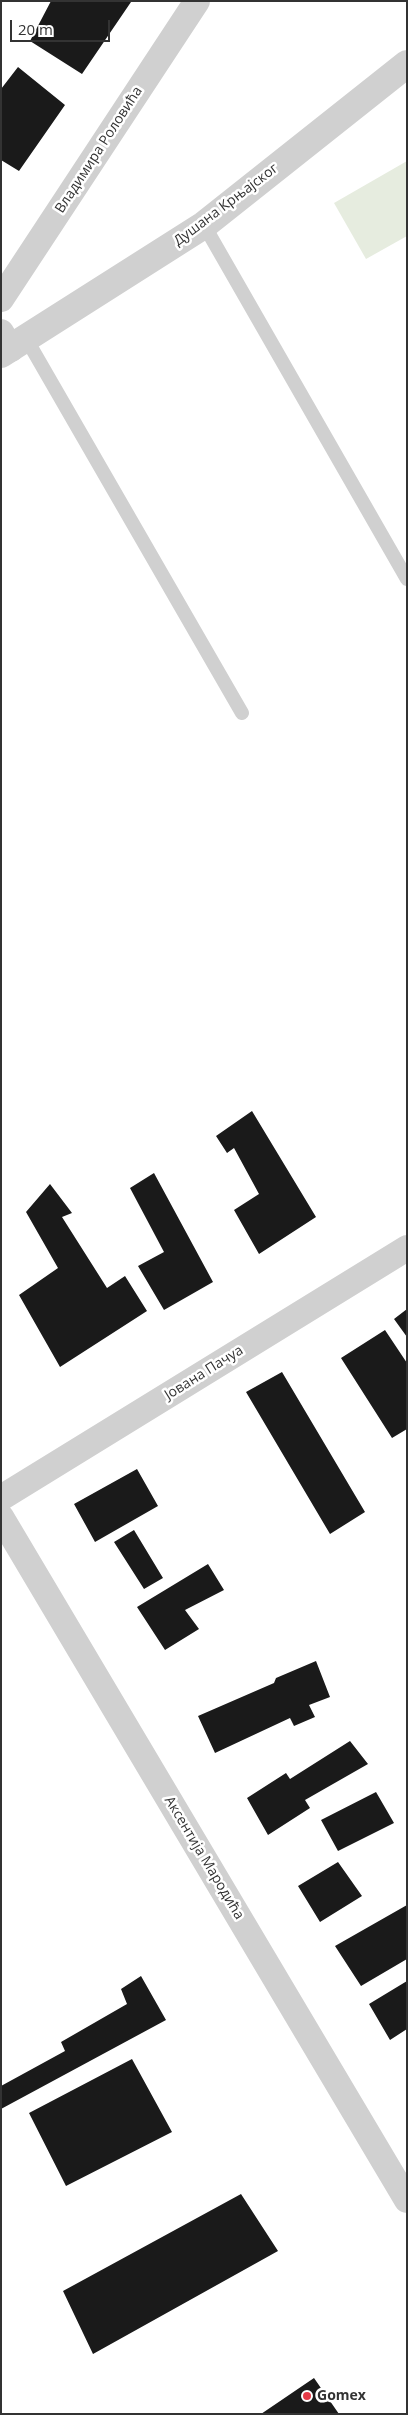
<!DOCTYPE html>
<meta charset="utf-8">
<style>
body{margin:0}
#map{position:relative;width:408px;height:2415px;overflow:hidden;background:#fff;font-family:"Open Sans",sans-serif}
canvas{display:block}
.frame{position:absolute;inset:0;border:2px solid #333;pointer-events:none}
.scale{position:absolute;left:10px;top:20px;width:100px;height:22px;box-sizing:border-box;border:2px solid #333;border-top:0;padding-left:6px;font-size:15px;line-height:18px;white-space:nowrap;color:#333;-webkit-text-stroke:4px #fff;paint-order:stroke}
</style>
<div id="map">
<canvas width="408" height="2415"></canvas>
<div class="frame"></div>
<div class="scale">20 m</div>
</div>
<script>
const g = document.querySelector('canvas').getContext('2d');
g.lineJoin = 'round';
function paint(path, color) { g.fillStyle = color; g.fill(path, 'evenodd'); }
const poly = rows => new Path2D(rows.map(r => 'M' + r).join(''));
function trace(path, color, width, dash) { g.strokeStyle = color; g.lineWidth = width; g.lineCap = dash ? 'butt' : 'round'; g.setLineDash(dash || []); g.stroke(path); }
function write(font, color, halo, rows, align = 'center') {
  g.font = font + ' "Open Sans",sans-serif'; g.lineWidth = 5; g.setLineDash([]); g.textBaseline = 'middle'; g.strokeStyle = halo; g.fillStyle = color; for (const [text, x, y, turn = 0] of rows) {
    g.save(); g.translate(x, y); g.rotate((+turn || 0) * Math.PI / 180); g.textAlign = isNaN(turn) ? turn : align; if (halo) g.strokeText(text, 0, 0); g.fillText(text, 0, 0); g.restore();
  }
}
const green = poly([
 [407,161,407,236,366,259,334,203]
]);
const building = poly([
 [51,1,129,1,131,2,82,74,30,41],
 [18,67,65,105,19,171,1,160,1,89],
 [252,1111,316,1217,259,1254,234,1210,259,1194,234,1148,227,1153,216,1136],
 [154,1173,213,1282,164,1310,138,1266,164,1252,130,1188],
 [50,1184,72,1213,62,1217,107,1288,125,1276,147,1311,60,1367,19,1295,58,1268,26,1212],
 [407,1309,407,1337,394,1319],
 [385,1330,407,1363,407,1429,392,1438,341,1358],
 [282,1372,365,1512,330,1534,246,1392],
 [137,1469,158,1506,95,1542,74,1504],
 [134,1530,163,1578,144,1589,114,1542],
 [208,1564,224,1590,185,1610,199,1629,165,1650,137,1607],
 [316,1661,330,1697,309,1705,315,1717,294,1726,290,1718,215,1753,198,1716,274,1683,276,1678],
 [350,1741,368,1764,305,1800,310,1808,268,1835,247,1798,286,1773,290,1779],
 [376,1792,394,1823,338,1851,321,1820],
 [338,1862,362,1896,320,1922,298,1886],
 [407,1905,407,1959,361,1986,335,1946],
 [141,1976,166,2020,1,2109,1,2086,65,2051,61,2042,127,2004,121,1989],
 [407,1981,407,2029,390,2040,369,2004],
 [132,2059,172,2132,66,2186,29,2113],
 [241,2194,278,2251,93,2354,63,2291],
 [314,2378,339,2414,261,2414]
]);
const service = poly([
 [204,225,407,579],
 [27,340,242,713]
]);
const minor = poly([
 [1,299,197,1],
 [1,332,11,349],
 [1,1498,407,1248],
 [1,1517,407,2200]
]);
const tertiary = poly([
 [1,354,204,225,407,64]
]);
const markers = [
 [307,2396,5,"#e63946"]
];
const streetNames = [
 ["Владимира Роловића",99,150,-57],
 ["Душана Крњајског",226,205,-37],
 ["Јована Пачуа",204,1373,-32],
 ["Аксентија Мародића",204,1858,59]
];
const poiNames = [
 ["Gomex",317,2396]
];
paint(green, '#e6ecdf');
paint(building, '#1a1a1a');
trace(service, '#d0d0d0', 14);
trace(minor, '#d0d0d0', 26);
trace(tertiary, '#d0d0d0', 28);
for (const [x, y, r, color] of markers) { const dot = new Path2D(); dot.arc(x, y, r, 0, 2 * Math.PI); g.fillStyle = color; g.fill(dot); trace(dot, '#fff', 2); }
write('14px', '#333', '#fff', streetNames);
write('bold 14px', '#333', '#fff', poiNames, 'left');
</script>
